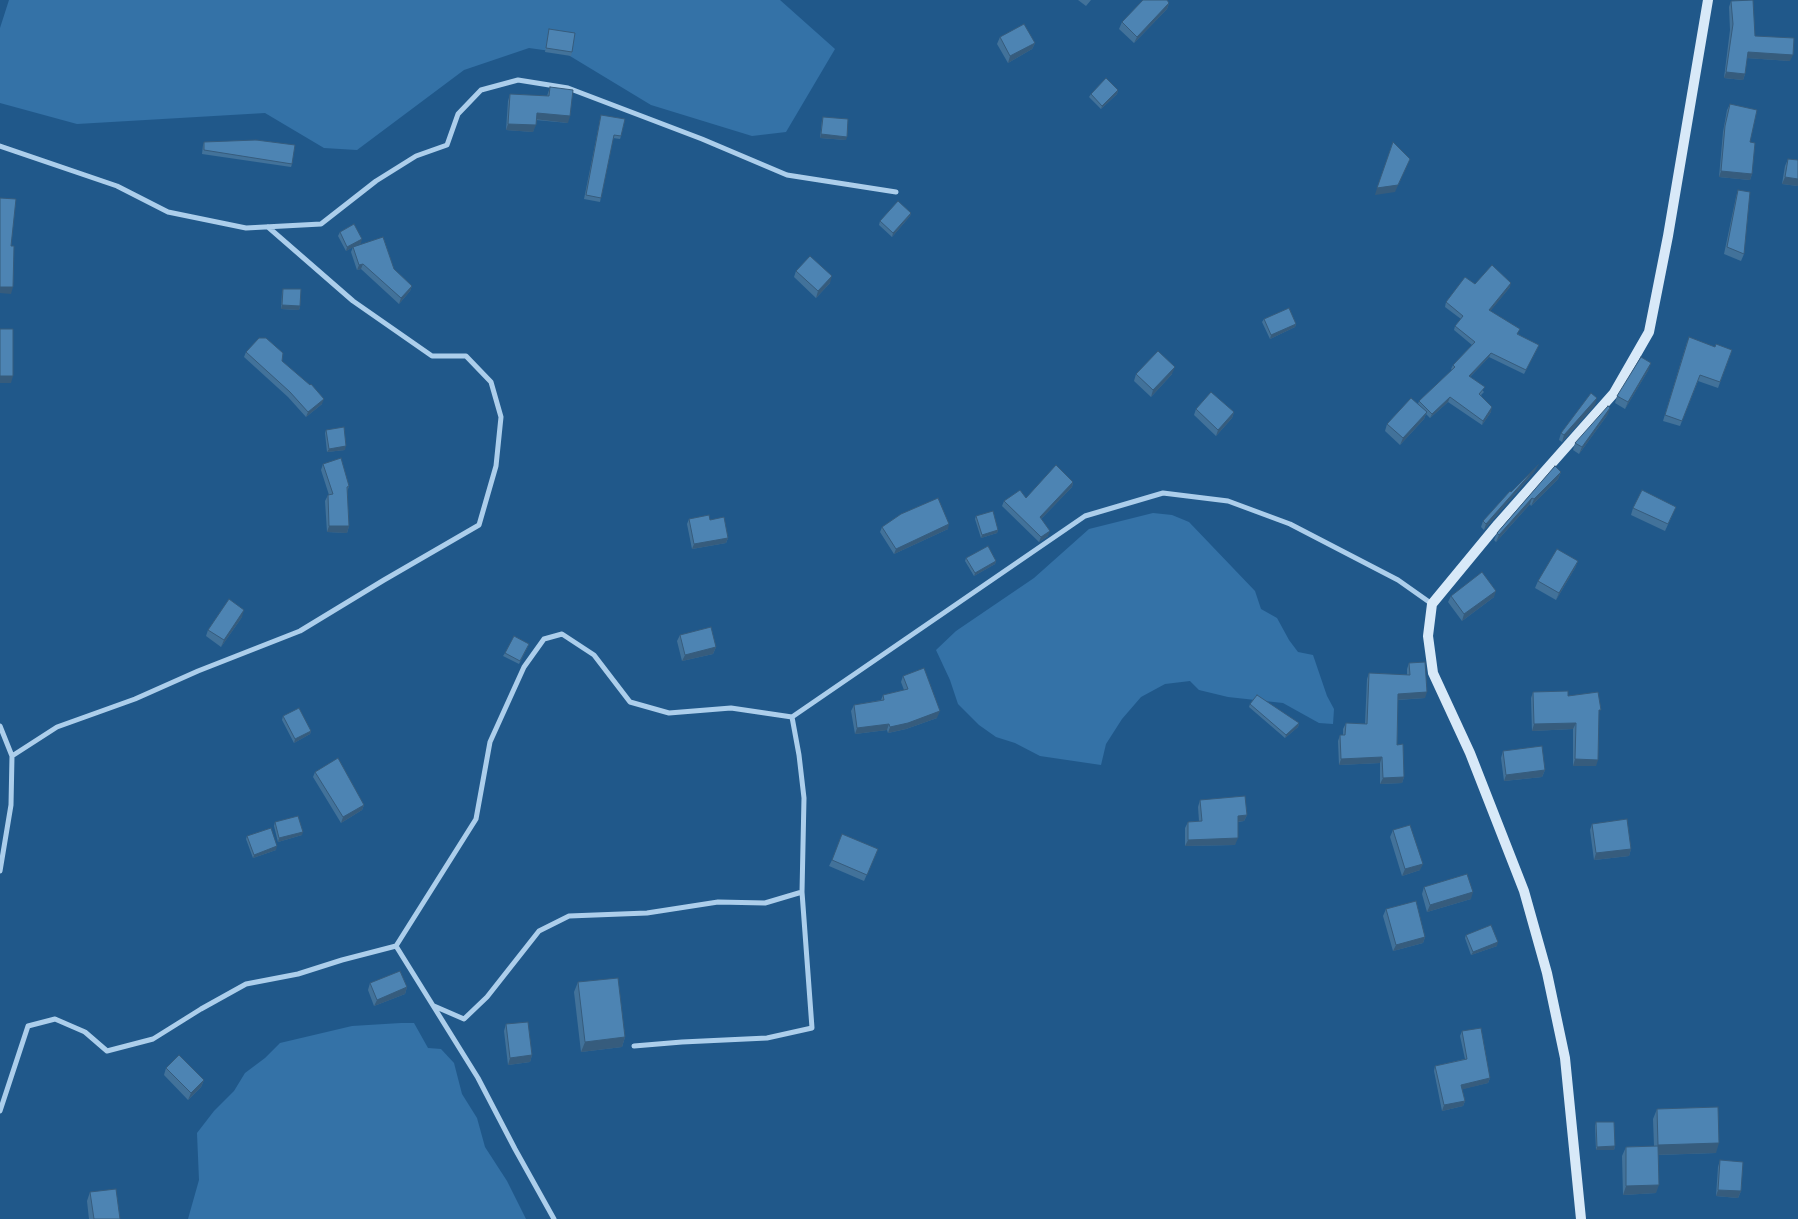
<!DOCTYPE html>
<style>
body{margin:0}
canvas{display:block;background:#20588a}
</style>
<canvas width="1798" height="1219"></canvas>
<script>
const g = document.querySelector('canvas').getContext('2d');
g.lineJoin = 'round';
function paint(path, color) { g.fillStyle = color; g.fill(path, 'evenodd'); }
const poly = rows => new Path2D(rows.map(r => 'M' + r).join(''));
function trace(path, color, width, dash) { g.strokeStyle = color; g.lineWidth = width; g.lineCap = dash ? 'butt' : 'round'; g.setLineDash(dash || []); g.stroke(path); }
const green = poly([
 [9,0,780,0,835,49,786,132,752,136,651,105,565,53,529,48,464,70,357,150,324,148,265,113,77,124,0,103,0,28],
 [1153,513,1172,515,1189,522,1255,591,1261,609,1277,618,1289,640,1298,652,1313,655,1327,696,1334,709,1333,724,1319,723,1283,703,1228,697,1199,690,1190,681,1165,684,1141,697,1122,719,1106,744,1101,765,1040,756,1015,743,996,737,979,725,958,704,950,680,936,650,956,631,1034,578,1089,529],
 [401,1023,414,1023,428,1048,441,1049,454,1063,462,1094,477,1118,485,1147,507,1181,526,1219,188,1219,199,1180,197,1133,214,1111,234,1091,245,1073,265,1058,280,1043,352,1026]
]);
const street = poly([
 [0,146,117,186,168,212,246,228,321,224,376,181,416,156,447,145,458,114,481,90,518,80,568,88,702,139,787,175,896,192],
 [0,726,12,756,11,805,0,871],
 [12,756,57,727,135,699,198,671,300,631,384,580,479,525,496,466,501,417,491,382,466,356,432,356,353,301,268,227],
 [396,946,478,1078,515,1149,554,1219],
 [434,1006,464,1019,487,997,539,931,569,916,647,913,718,902,765,903,802,892],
 [634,1046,682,1042,767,1038,812,1028,802,892,804,798,799,755,792,717],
 [0,1111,28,1026,55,1019,85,1032,107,1051,153,1039,201,1009,246,984,298,974,342,960,396,946,476,819,490,742,524,667,544,639,562,634,594,655,630,702,669,713,731,708,792,717,1085,516,1163,493,1228,501,1290,524,1398,580,1432,604]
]);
const secondary = poly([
 [1581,1219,1565,1058,1547,973,1524,891,1470,753,1433,673,1428,636,1432,604,1498,524,1614,393,1649,332,1668,236,1708,0]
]);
const wall = poly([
 [1078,0,1091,0,1086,6],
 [1731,1,1755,36,1790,61,1747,58,1745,74,1743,80,1724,78,1730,30,1729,7],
 [1169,3,1167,9,1134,43,1119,29,1122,22],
 [549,29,572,52,571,56,545,52,548,33],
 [1000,37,1035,43,1032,49,1008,63,997,44],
 [550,87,568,123,536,120,533,132,506,130,508,101,510,94,547,96],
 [1118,90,1117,94,1101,109,1089,97,1091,94],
 [1730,104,1750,142,1752,174,1750,180,1719,177,1723,132,1727,110],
 [601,115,621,136,620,139,613,138,600,202,584,199],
 [823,117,846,140,820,138,822,120],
 [204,142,292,164,291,167,202,154,203,145],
 [1788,159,1798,160,1798,186,1782,184,1785,166],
 [1738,190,1744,254,1741,261,1724,254,1736,197],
 [911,213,910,216,892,237,879,225,880,221],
 [340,232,361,243,353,247,394,269,412,286,410,291,399,304,361,269,357,270,351,252,353,247,346,251,338,236],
 [796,271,830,283,816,298,794,277],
 [1475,284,1510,287,1490,311,1537,349,1524,374,1489,357,1470,377,1484,392,1481,395,1491,412,1482,425,1448,402,1430,418,1426,414,1424,419,1400,445,1385,431,1387,424,1418,404,1419,401,1452,370,1451,369,1453,365,1472,345,1454,330,1455,326,1461,319,1445,307,1446,302],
 [283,289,300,306,299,310,281,309,282,292],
 [1264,319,1296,324,1295,327,1270,339,1262,322],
 [1687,342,1732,350,1718,388,1698,381,1680,426,1663,421],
 [246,352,282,361,322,404,306,417,288,397,244,357],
 [1649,369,1625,409,1615,403,1617,396],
 [1136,374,1172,374,1151,397,1134,381],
 [1595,405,1562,442,1559,440,1561,433],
 [1196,409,1234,412,1232,418,1216,436,1194,415],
 [1608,414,1579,454,1573,450,1575,443],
 [326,430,345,450,327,452,325,433],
 [323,464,349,486,347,492,349,526,347,533,327,532,325,501,328,495,329,495,321,470],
 [1555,466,1561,472,1558,479,1531,506,1530,504,1496,542,1494,540,1497,533],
 [1535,471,1484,530,1481,527,1483,521,1511,492],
 [1073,482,1072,487,1041,519,1048,536,1039,542,1002,506,1004,501,1026,498],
 [1676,507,1665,531,1631,515,1633,508],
 [976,516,998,530,997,533,981,538,975,519],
 [689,519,728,538,726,543,692,549,687,524],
 [882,527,948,529,894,554,880,532],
 [966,558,996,561,995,564,974,576,965,561],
 [1578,561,1575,568,1556,600,1535,588,1538,581],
 [1451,596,1494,597,1462,621,1448,602],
 [242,617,221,647,206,636,208,630],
 [680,635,716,647,713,654,682,661,677,641],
 [529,644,519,664,503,656,505,653],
 [1409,663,1425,698,1398,700,1397,745,1404,777,1402,783,1380,784,1380,763,1339,765,1338,741,1340,735,1343,735,1343,729,1346,723,1365,724,1367,679,1369,673,1407,675,1407,669],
 [903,676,937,718,906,729,888,733,887,730,855,734,851,711,854,705,881,700,883,695,904,690,901,682],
 [1533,692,1568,696,1596,766,1573,766,1573,729,1532,731,1531,698],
 [1250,704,1299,723,1298,727,1285,738,1249,707],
 [283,716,311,731,310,734,294,743,282,720],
 [1503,751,1545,770,1542,777,1504,781,1501,758],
 [315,772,364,805,362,810,341,823,313,777],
 [1200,800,1247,815,1244,821,1238,822,1235,845,1185,846,1185,828,1188,822,1199,821,1198,807],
 [275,822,302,835,278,842,274,826],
 [1592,824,1631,849,1629,856,1594,860,1590,830],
 [1393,830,1420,870,1402,876,1390,837],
 [247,836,276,850,253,858,246,839],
 [878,849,864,881,829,866,832,860],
 [1424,887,1471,899,1427,912,1422,894],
 [1386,909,1425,937,1423,943,1393,951,1383,916],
 [1466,935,1497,946,1471,955,1465,938],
 [578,982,625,1037,622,1047,581,1052,574,992],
 [370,983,407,987,405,994,374,1006,368,990],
 [506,1024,532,1055,530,1062,508,1065,504,1031],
 [1462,1031,1490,1078,1488,1083,1462,1089,1465,1101,1463,1106,1442,1111,1434,1071,1435,1066,1465,1059,1460,1036],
 [166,1068,204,1080,201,1087,188,1100,164,1075],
 [1657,1109,1716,1153,1658,1155,1656,1193,1623,1195,1622,1156,1626,1147,1654,1146,1653,1119],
 [1596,1122,1615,1146,1614,1150,1596,1150,1595,1126],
 [1720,1160,1741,1191,1738,1198,1716,1196,1718,1167],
 [90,1192,120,1219,89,1219,87,1201]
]);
const shadedWall = poly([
 [1169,3,1167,9,1134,43,1137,37],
 [1035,43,1032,49,1008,63,1010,56],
 [1748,52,1793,55,1790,61,1746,58],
 [1726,72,1745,74,1743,80,1724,78],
 [1118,90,1117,94,1101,109,1102,106],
 [537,113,570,116,568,123,534,119],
 [508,124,536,125,533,132,506,130],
 [821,134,847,137,846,140,820,138],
 [1410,159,1395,192,1375,195,1377,188],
 [1721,171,1752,174,1750,180,1719,177],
 [1785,177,1798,179,1798,186,1782,184],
 [911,213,910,216,892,237,893,233],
 [362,239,361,243,346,251,347,247],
 [363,264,361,269,357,270,359,265],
 [832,276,830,283,816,298,818,291],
 [1511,283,1510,287,1488,314,1489,310],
 [412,286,410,291,399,304,401,298],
 [0,287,13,287,11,294,0,293],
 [282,305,300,306,299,310,281,309],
 [1296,324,1295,327,1270,339,1271,335],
 [1491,353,1489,357,1467,380,1469,376],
 [1651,363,1649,369,1625,409,1628,402],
 [1175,367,1172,374,1151,397,1153,390],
 [0,376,13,376,11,383,0,383],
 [1450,397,1448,402,1430,418,1432,414],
 [1597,398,1595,405,1562,442,1564,435],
 [324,399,322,404,306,417,308,412],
 [1492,407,1491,412,1482,425,1483,421],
 [1610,408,1608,414,1579,454,1582,447],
 [1234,412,1232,418,1216,436,1218,430],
 [1427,412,1424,419,1400,445,1403,438],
 [346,446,345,450,327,452,329,449],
 [1538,465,1535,471,1484,530,1486,524],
 [1561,472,1558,479,1531,506,1534,499],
 [1073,482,1072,487,1038,522,1040,517],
 [1532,498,1530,504,1496,542,1499,535],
 [949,524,948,529,894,554,896,549],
 [329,526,349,526,347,533,327,532],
 [998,530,997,533,981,538,982,535],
 [1050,531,1048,536,1039,542,1041,537],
 [728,538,726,543,692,549,694,544],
 [996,561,995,564,974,576,975,573],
 [1578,561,1575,568,1556,600,1559,593],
 [1496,591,1494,597,1462,621,1464,614],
 [244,610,242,617,221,647,224,640],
 [716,647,713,654,682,661,685,655],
 [1427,692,1425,698,1395,700,1398,694],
 [940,711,937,718,906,729,888,733,890,727],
 [1299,723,1298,727,1285,738,1286,735],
 [1576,723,1573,729,1532,731,1534,724],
 [889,724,887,730,855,734,857,728],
 [311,731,310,734,294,743,295,739],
 [1382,757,1380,763,1339,765,1341,759],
 [1575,759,1598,760,1596,766,1573,766],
 [1545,770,1542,777,1504,781,1506,775],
 [1404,777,1402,783,1380,784,1383,778],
 [364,805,362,810,341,823,343,817],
 [1247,815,1244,821,1235,822,1238,816],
 [303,832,302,835,278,842,279,838],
 [1238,838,1235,845,1185,846,1188,840],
 [277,846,276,850,253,858,254,855],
 [1631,849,1629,856,1594,860,1596,853],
 [1423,864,1420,870,1402,876,1405,869],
 [1473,892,1471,899,1427,912,1430,905],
 [1425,937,1423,943,1393,951,1396,945],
 [1498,942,1497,946,1471,955,1473,952],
 [407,987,405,994,374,1006,377,1000],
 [625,1037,622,1047,581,1052,585,1042],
 [532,1055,530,1062,508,1065,510,1058],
 [1490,1078,1488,1083,1460,1090,1461,1085],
 [204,1080,201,1087,188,1100,191,1093],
 [1465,1101,1463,1106,1442,1111,1444,1105],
 [1719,1143,1716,1153,1654,1155,1658,1145],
 [1615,1146,1614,1150,1596,1150,1597,1147],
 [1659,1185,1656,1193,1623,1195,1626,1186],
 [1718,1190,1741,1191,1738,1198,1716,1196]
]);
const building = poly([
 [1143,0,1167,0,1169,3,1137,37,1122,22,1143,0],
 [1753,0,1755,36,1794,38,1793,55,1748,52,1745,74,1726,72,1733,24,1731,1,1753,0],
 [1024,24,1035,43,1010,56,1000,37,1024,24],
 [549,29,575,33,572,52,546,48,549,29],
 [1106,78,1118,90,1102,106,1091,94,1106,78],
 [550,87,573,90,570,116,537,113,536,125,508,124,510,94,549,96,550,87],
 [1730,104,1757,110,1750,142,1755,143,1752,174,1721,171,1725,126,1730,104],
 [601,115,625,119,621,136,614,135,601,198,586,195,601,115],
 [823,117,848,119,847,137,821,134,823,117],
 [256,140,295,145,292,164,204,150,204,142,256,140],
 [1393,142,1410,159,1398,185,1377,188,1393,142],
 [1788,159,1798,160,1798,179,1785,177,1788,159],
 [1738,190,1750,192,1744,254,1727,247,1738,190],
 [0,198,16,199,11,246,14,246,13,287,0,287,0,198],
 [898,201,911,213,893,233,880,221,898,201],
 [354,224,362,239,347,247,340,232,354,224],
 [383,237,394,269,412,286,401,298,363,264,359,265,353,247,383,237],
 [810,256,832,276,818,291,796,271,810,256],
 [1492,265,1511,283,1489,310,1520,329,1517,334,1539,345,1526,370,1491,353,1469,376,1485,387,1479,394,1492,407,1483,421,1450,397,1432,414,1419,401,1455,367,1453,365,1475,342,1455,326,1463,316,1446,302,1465,277,1475,284,1492,265],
 [283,289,301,289,300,306,282,305,283,289],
 [1289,308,1296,324,1271,335,1264,319,1289,308],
 [0,329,13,329,13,376,0,376,0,329],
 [1689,337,1715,347,1716,344,1732,350,1720,382,1700,375,1682,421,1665,415,1689,337],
 [259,338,266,338,283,353,282,361,310,385,311,384,324,399,308,412,290,392,246,352,259,338],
 [1158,351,1175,367,1153,390,1136,374,1158,351],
 [1641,357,1651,363,1628,402,1617,396,1641,357],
 [1211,392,1234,412,1218,430,1196,409,1211,392],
 [1591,393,1597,398,1564,435,1561,433,1591,393],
 [1411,398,1427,412,1403,438,1387,424,1411,398],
 [1608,406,1610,408,1582,447,1575,443,1608,406],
 [344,427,346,446,329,449,326,430,344,427],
 [341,458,349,486,347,487,349,526,329,526,328,495,333,494,323,464,341,458],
 [1056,465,1073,482,1040,517,1050,531,1041,537,1004,501,1020,490,1026,498,1056,465],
 [1538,465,1486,524,1483,521,1510,491,1511,492,1538,465],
 [1555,466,1561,472,1534,499,1532,498,1499,535,1497,533,1555,466],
 [1642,490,1676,507,1668,524,1633,508,1642,490],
 [938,498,949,524,896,549,882,527,901,514,938,498],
 [993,511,998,530,982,535,976,516,993,511],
 [709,515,710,520,724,517,728,538,694,544,689,519,709,515],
 [988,546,996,561,975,573,966,558,988,546],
 [1557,549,1578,561,1559,593,1538,581,1557,549],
 [1482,572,1496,591,1464,614,1451,596,1482,572],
 [229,599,244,610,224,640,208,630,229,599],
 [711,627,716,647,685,655,680,635,711,627],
 [514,636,529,644,520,661,505,653,514,636],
 [1425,662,1427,692,1398,694,1397,745,1403,744,1404,777,1383,778,1382,757,1341,759,1340,735,1345,735,1346,723,1367,724,1369,673,1410,675,1409,663,1425,662],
 [924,668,940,711,908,723,890,727,889,724,857,728,854,705,884,700,883,695,908,689,903,676,924,668],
 [1568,691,1568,696,1598,692,1601,710,1599,710,1598,760,1575,759,1576,723,1534,724,1533,692,1568,691],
 [1257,695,1299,723,1286,735,1250,704,1257,695],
 [299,708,311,731,295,739,283,716,299,708],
 [1542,746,1545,770,1506,775,1503,751,1542,746],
 [338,758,364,805,343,817,315,772,338,758],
 [1245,796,1247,815,1238,816,1238,838,1188,840,1188,822,1202,821,1200,800,1245,796],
 [298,816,303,832,279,838,275,822,298,816],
 [1627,819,1631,849,1596,853,1592,824,1627,819],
 [1410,825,1423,864,1405,869,1393,830,1410,825],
 [271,828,277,846,254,855,247,836,271,828],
 [842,834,878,849,867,875,832,860,842,834],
 [1467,874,1473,892,1430,905,1424,887,1467,874],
 [1416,901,1425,937,1396,945,1386,909,1416,901],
 [1491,925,1498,942,1473,952,1466,935,1491,925],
 [400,971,407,987,377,1000,370,983,400,971],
 [618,978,625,1037,585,1042,578,982,618,978],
 [528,1022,532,1055,510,1058,506,1024,528,1022],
 [1481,1028,1490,1078,1461,1085,1465,1101,1444,1105,1435,1066,1467,1059,1462,1031,1481,1028],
 [179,1055,204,1080,191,1093,166,1068,179,1055],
 [1718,1107,1719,1143,1658,1145,1657,1109,1718,1107],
 [1596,1122,1614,1122,1615,1146,1597,1147,1596,1122],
 [1658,1146,1659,1185,1626,1186,1626,1147,1658,1146],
 [1720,1160,1743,1162,1741,1191,1718,1190,1720,1160],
 [116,1189,120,1219,94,1219,90,1192,116,1189]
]);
paint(green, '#3472a7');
trace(street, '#acceeb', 5);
trace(secondary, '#d8e9f8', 10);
paint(wall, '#42729a');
paint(shadedWall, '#365c7d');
paint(building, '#4d84b3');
trace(building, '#365c7d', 1);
</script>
